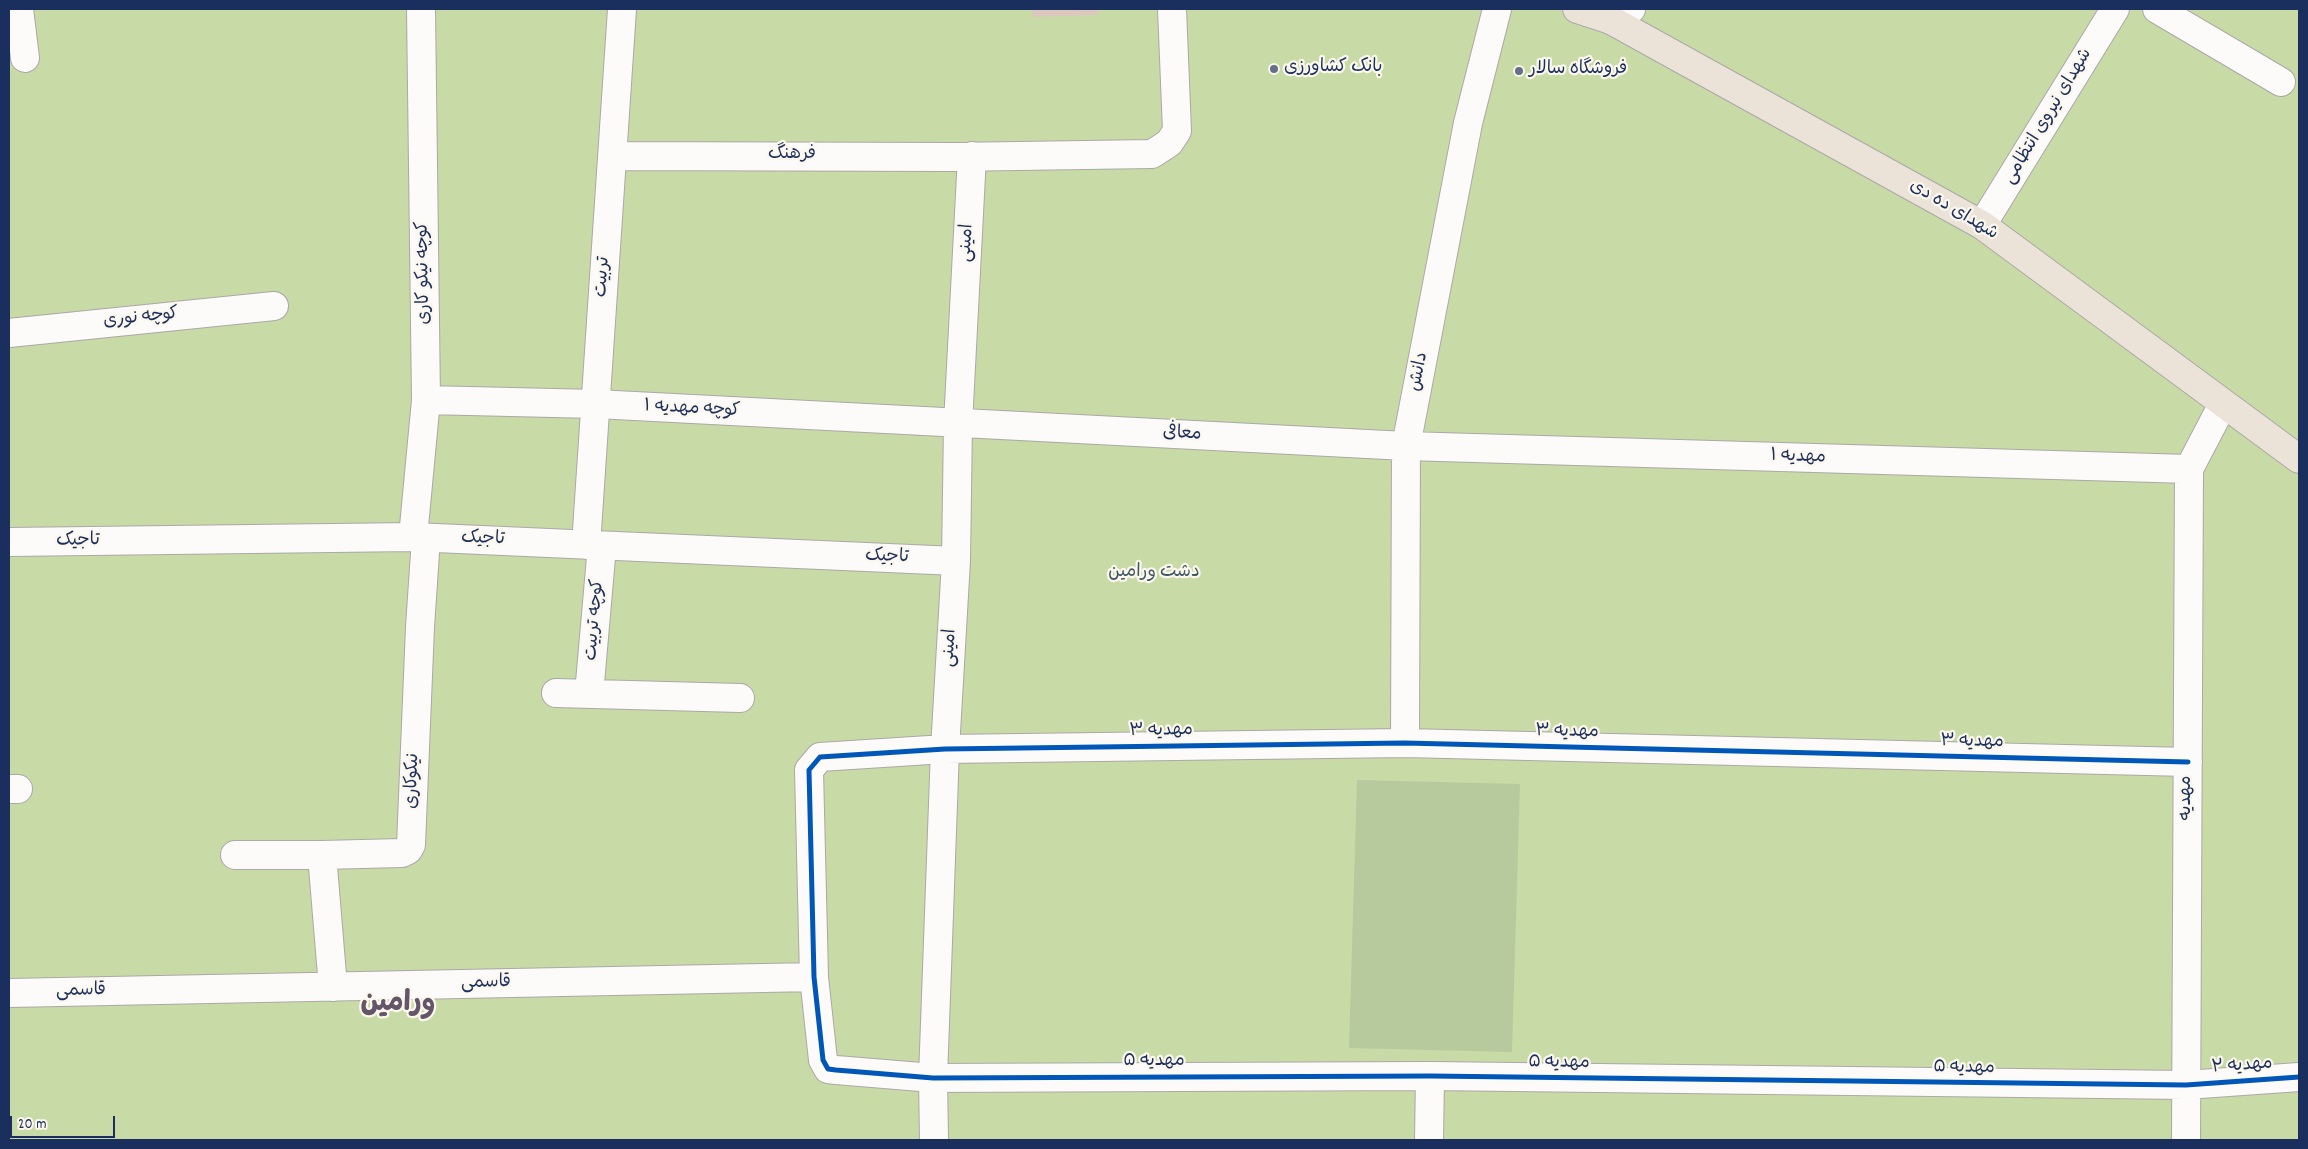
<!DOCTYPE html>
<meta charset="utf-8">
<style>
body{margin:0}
#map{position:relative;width:2308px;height:1149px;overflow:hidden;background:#f0e7dc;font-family:Dekko,sans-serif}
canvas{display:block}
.frame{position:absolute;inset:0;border:10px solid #1b2f5e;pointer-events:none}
.scale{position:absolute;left:10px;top:1116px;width:105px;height:22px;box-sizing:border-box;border:2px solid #1b2f5e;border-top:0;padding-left:6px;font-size:15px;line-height:18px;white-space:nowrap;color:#1b2f5e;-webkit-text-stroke:4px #fbf7ec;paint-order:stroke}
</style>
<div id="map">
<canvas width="2308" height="1149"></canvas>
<div class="frame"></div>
<div class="scale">20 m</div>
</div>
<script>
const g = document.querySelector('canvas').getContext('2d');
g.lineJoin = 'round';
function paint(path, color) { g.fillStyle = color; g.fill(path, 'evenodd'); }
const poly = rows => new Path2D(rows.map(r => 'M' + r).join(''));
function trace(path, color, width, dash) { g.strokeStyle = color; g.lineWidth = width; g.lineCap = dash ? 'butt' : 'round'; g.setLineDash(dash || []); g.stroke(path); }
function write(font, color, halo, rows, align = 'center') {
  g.font = font + ' Dekko,"Playpen Sans Arabic",sans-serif'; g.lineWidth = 4.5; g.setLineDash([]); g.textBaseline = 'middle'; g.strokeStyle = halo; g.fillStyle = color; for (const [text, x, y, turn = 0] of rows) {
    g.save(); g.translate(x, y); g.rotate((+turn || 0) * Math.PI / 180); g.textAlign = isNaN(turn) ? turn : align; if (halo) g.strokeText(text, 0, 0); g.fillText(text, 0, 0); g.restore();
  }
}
const green = poly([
 [9,9,2299,9,2299,1140,9,1140]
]);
const forest = poly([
 [1357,780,1520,784,1512,1052,1349,1048]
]);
const building = poly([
 [1032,9,1098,9,1098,15,1032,17]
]);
const minor = poly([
 [19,9,25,58],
 [2157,9,2281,82],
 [1611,20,1631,9],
 [612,156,951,157,1152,154,1169,143,1177,131,1172,9],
 [1982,225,2115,9],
 [9,333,274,306],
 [426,400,596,404,1406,446,2189,469],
 [413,537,426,400,421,9],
 [9,542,413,537,956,561],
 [586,545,622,9],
 [556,693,740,698],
 [589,694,602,546],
 [1405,743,1406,446,1468,123,1497,9],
 [2188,762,1405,743,945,749,820,757,809,770,814,977,823,1060,828,1069,836,1070,933,1078,1430,1076,2186,1085,2299,1077],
 [9,789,18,789],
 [235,855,322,855,402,853,408,850,411,845,420,627,426,538],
 [322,855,333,987],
 [9,993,814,977],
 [934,1140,933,1078,945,749,956,561,958,424,972,156],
 [1429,1140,1430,1076],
 [2186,1140,2189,469,2223,404]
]);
const major = poly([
 [1577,9,1611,20,1982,225,2299,459]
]);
const cycleway = poly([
 [2188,762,1405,743,945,749,820,757,809,770,814,977,823,1060,828,1069,836,1070,933,1078,1430,1076,2186,1085,2299,1077]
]);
const markers = [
 [1274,69,5,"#666f8a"],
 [1519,71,5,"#666f8a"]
];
const poiNames = [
 ["بانک کشاورزی",1284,69],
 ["فروشگاه سالار",1529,71]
];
const streetNames = [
 ["شهدای نیروی انتظامی",2049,117,-59],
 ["فرهنگ",792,156],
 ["شهدای ده دی",1953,211,31],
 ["امینی",968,243,-87],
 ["کوچه نیکو کاری",425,273,-91],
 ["تربیت",604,277,-86],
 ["کوچه نوری",141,319,-6],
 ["دانش",1420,372,-79],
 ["کوچه مهدیه ۱",692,410,3],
 ["معافی",1182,435,3],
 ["مهدیه ۱",1798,458,2],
 ["تاجیک",483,540,2],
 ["تاجیک",78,542,-1],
 ["تاجیک",887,558,2],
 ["کوچه تربیت",596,620,-85],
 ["امینی",951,648,-87],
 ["مهدیه ۳",1161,732,-1],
 ["مهدیه ۳",1567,733,1],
 ["مهدیه ۳",1972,743,1],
 ["نیکوکاری",414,781,-88],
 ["مهدیه",2188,798,-90],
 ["قاسمی",486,984,-1],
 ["قاسمی",81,992,-1],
 ["مهدیه ۵",1154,1063],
 ["مهدیه ۵",1559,1064,1],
 ["مهدیه ۲",2242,1067,-4],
 ["مهدیه ۵",1964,1069,1]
];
const parkNames = [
 ["دشت ورامین",1154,574]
];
const townNames = [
 ["ورامین",398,1006]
];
paint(green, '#c8daa6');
paint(forest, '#b6ca9d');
paint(building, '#dbc7bd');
trace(minor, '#aba8a8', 30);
trace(major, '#aba8a8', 30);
trace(minor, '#fdfbfa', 28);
trace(major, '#ebe3d8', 28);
trace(cycleway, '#0057b8', 5);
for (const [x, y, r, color] of markers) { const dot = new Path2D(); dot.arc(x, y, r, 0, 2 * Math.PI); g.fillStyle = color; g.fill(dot); trace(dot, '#fbf7ec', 2); }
write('18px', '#1b2f5e', '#fbf7ec', poiNames, 'left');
write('18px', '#1b2f5e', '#fbf7ec', streetNames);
write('18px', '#3e5765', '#fbf7ec', parkNames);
write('bold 28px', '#64556a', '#fbf7ec', townNames);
</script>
